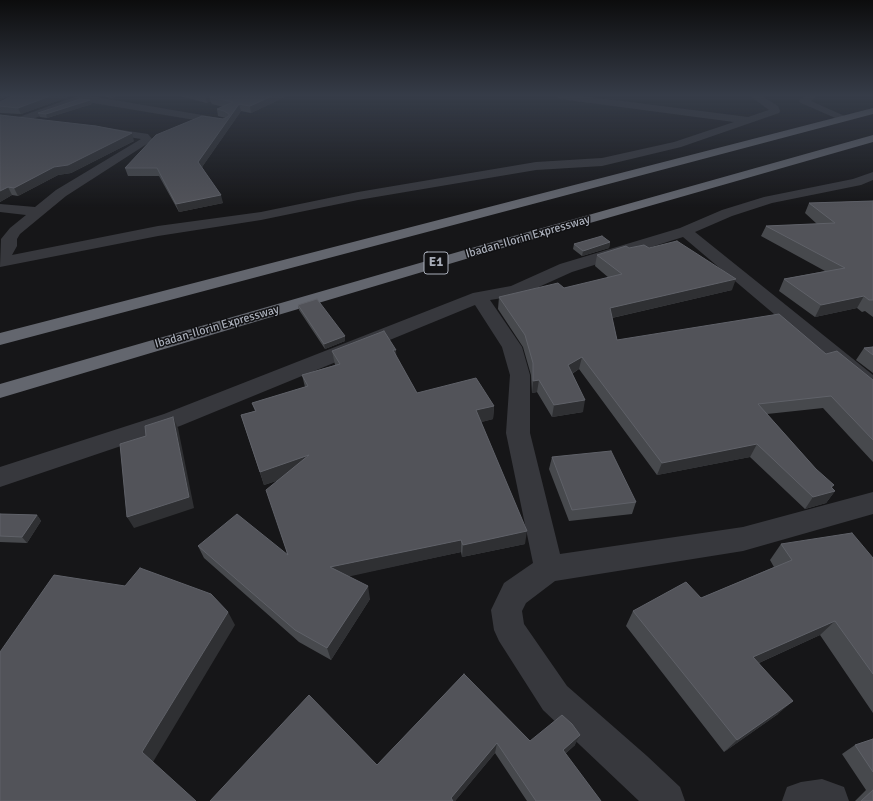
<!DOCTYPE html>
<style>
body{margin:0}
canvas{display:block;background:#161618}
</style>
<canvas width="873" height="801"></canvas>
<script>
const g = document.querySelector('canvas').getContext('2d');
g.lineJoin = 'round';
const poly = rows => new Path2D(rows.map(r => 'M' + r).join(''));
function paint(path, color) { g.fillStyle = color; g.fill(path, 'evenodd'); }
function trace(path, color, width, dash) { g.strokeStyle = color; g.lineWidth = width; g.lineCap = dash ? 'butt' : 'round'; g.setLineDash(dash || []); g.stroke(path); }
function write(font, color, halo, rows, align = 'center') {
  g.font = font + ' Signika,sans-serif'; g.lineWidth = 3; g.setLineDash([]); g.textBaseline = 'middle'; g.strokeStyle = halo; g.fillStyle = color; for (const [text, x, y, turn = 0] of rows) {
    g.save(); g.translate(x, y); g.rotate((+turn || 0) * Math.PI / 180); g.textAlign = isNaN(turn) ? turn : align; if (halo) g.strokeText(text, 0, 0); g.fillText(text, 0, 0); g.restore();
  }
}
const minor = poly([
 [77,96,91,96,225,119,230,122,225,125,81,101,27,121,19,121,18,119,19,117,77,96],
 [555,96,583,96,748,117,769,110,750,96,762,96,778,106,780,111,779,113,681,147,602,166,536,170,358,200,261,220,158,236,0,267,1,239,10,228,26,215,0,212,0,204,35,207,56,190,141,139,98,132,97,130,102,127,148,134,153,140,66,196,20,234,17,239,17,246,12,255,158,226,261,212,358,192,536,162,602,158,674,142,734,122,560,99,555,96],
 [805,96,817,96,811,101,849,118,848,120,840,120,801,103,799,101,805,96],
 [873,172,873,180,861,185,772,203,732,216,695,232,873,375,873,393,865,391,683,237,572,272,521,295,490,300,522,347,530,375,530,433,560,554,743,527,873,492,873,514,743,551,555,581,526,603,522,611,524,624,567,686,647,756,680,787,685,801,639,801,543,710,499,641,494,630,491,610,504,583,533,563,506,433,510,375,502,347,475,305,180,426,0,487,0,467,164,414,473,293,511,286,560,264,680,228,722,210,764,197,853,179,873,172],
 [822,779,844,787,849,801,782,801,787,787,801,782,822,779]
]);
const highway = poly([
 [873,108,873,114,0,345,0,333,873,108],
 [873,135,873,142,506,247,0,398,0,384,496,241,873,135]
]);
const wall = poly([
 [71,96,21,114,0,113,0,102],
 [101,96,118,96,112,98],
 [179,96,287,96,251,113,241,111,202,167,223,203,179,212,159,176,128,176,125,168,226,118,218,116,217,109,223,107,212,104,210,101,207,103],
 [90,100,92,104,47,118,40,117,38,113],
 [0,115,134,141,71,173,58,175,18,196,12,195,0,202],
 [873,201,873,317,865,311,862,312,857,308,815,317,779,291,784,279,825,271,761,236,766,226,817,224,805,213,809,203],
 [610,242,609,248,582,256,573,249,574,244],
 [629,248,649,248,732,290,612,318,617,340,826,354,873,380,873,462,823,408,767,414,835,491,826,503,805,509,750,457,657,475,579,369,572,374,583,412,552,417,537,392,532,393,531,375,523,347,498,309,499,297,564,288,609,278,595,266,597,255],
 [298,305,345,341,325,349,299,310],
 [873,347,873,373,856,360,864,348],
 [332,351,396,356,417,393,494,406,493,419,481,422,525,544,462,557,461,552,348,576,370,599,331,660,299,642,204,558,198,546,287,555,279,480,264,485,241,415,255,411,252,403,305,387,302,375,335,365],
 [552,457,636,502,632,514,569,521,549,469],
 [0,514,37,515,41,521,27,543,0,542],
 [781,544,873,558,873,713,820,635,759,663,778,714,724,752,626,626,633,611,701,598,774,567,770,560],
 [464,674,530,741,575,745,565,754,601,801,527,801,495,753,455,801,210,801,377,765],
 [873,739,873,801,855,801,866,790,842,754,855,745]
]);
const shadedWall = poly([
 [0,96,8,96,0,101],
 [50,96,71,96,21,114,18,108],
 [111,96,118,96,112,98],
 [205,96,209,96,210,101,207,103],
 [272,96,287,96,251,113,250,106],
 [90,100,92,104,47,118,46,114],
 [239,104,241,111,200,170,198,162],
 [132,133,134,141,71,173,58,175,18,196,14,188,54,167],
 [8,187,12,195,0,202,0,191],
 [221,195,223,203,179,212,176,204],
 [610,242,609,248,582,256,583,251],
 [736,279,732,290,607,319,610,308],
 [864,296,857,308,815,317,821,305],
 [345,336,345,341,325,349,324,344],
 [393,350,396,350,397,363],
 [582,357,579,369,566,377,568,365],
 [539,380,537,392,532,393,533,381],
 [585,400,583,412,552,417,554,405],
 [494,406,493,419,475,424,476,410],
 [173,417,178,428,194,508,134,528,127,517],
 [757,444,750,457,657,475,662,463],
 [309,455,312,469,264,485,260,472],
 [834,485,829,493,835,491,826,503,805,509,813,497],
 [37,515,41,521,27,543,22,537],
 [527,531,525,544,462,557,463,545],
 [461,540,461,552,333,580,330,567],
 [368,586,370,599,331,660,327,648],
 [228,612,235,625,153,762,142,752],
 [835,621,820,635,741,671,753,657],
 [793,701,778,714,724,752,737,740],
 [580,735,575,745,558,760,563,750],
 [497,743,495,753,455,801,451,801,451,798]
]);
const building = poly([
 [11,96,50,96,18,108,0,106,0,102,11,96],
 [209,96,272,96,250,106,239,104,198,162,221,195,176,204,157,168,125,168,156,135,202,116,223,119,229,116,229,114,224,111,217,109,233,102,210,97,209,96],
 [80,99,90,100,46,114,38,113,80,99],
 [0,115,96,126,132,133,68,165,54,167,14,188,8,187,0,191,0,115],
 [873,201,873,300,869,300,864,296,821,305,784,279,845,268,766,226,835,223,809,203,873,201],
 [602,236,610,242,583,251,574,244,602,236],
 [677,241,736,279,610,308,617,340,779,314,826,354,837,351,873,380,873,440,831,396,758,404,816,469,834,485,831,487,835,491,813,497,757,444,662,463,582,357,568,365,585,400,554,405,539,380,533,381,533,363,525,335,499,297,558,283,564,288,622,274,597,255,626,246,629,248,644,245,649,248,677,241],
 [317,299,345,336,324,344,298,305,317,299],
 [384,331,396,350,393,350,417,393,476,378,494,406,476,410,527,531,463,545,461,540,330,567,368,586,327,648,295,630,198,546,237,514,288,555,266,490,309,455,260,472,241,415,256,411,252,403,308,386,302,375,340,364,332,351,384,331],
 [873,347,873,355,864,348,873,347],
 [173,417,189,497,127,517,120,444,146,436,145,426,173,417],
 [611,451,636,502,572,510,552,457,611,451],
 [0,514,37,515,22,537,0,536,0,514],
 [852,533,873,558,873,674,835,621,753,657,793,701,737,740,633,611,686,582,701,598,792,560,781,544,852,533],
 [140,568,211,594,228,612,142,752,196,801,0,801,0,652,54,575,125,586,140,568],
 [464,674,530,741,562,715,572,724,580,735,563,750,601,801,536,801,497,743,451,798,453,801,210,801,309,695,377,765,464,674],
 [873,739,873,772,855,745,873,739],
 [873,790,873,801,861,801,873,790]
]);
const farStreetnames = [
 ["Ibadan-Ilorin Expressway",528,237,-16],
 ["Ibadan-Ilorin Expressway",217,327,-16]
];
const shields = [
 [436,263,24]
];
const shieldNames = [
 ["E1",436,263]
];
paint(minor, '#37383d');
paint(highway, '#63666e');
paint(wall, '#47494d');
paint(shadedWall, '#2f3033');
paint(building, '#525359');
trace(building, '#5f6168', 1);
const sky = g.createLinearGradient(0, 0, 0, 208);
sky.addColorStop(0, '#0c0c0d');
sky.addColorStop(0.46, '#363c48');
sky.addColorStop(1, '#363c4800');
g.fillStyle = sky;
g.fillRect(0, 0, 873, 208);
write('12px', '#a8adb8', '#111113', farStreetnames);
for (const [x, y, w] of shields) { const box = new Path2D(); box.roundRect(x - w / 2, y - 11, w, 22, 3); g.fillStyle = '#111113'; g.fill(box); trace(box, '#a8adb8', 1); }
write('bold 13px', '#a8adb8', null, shieldNames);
</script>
